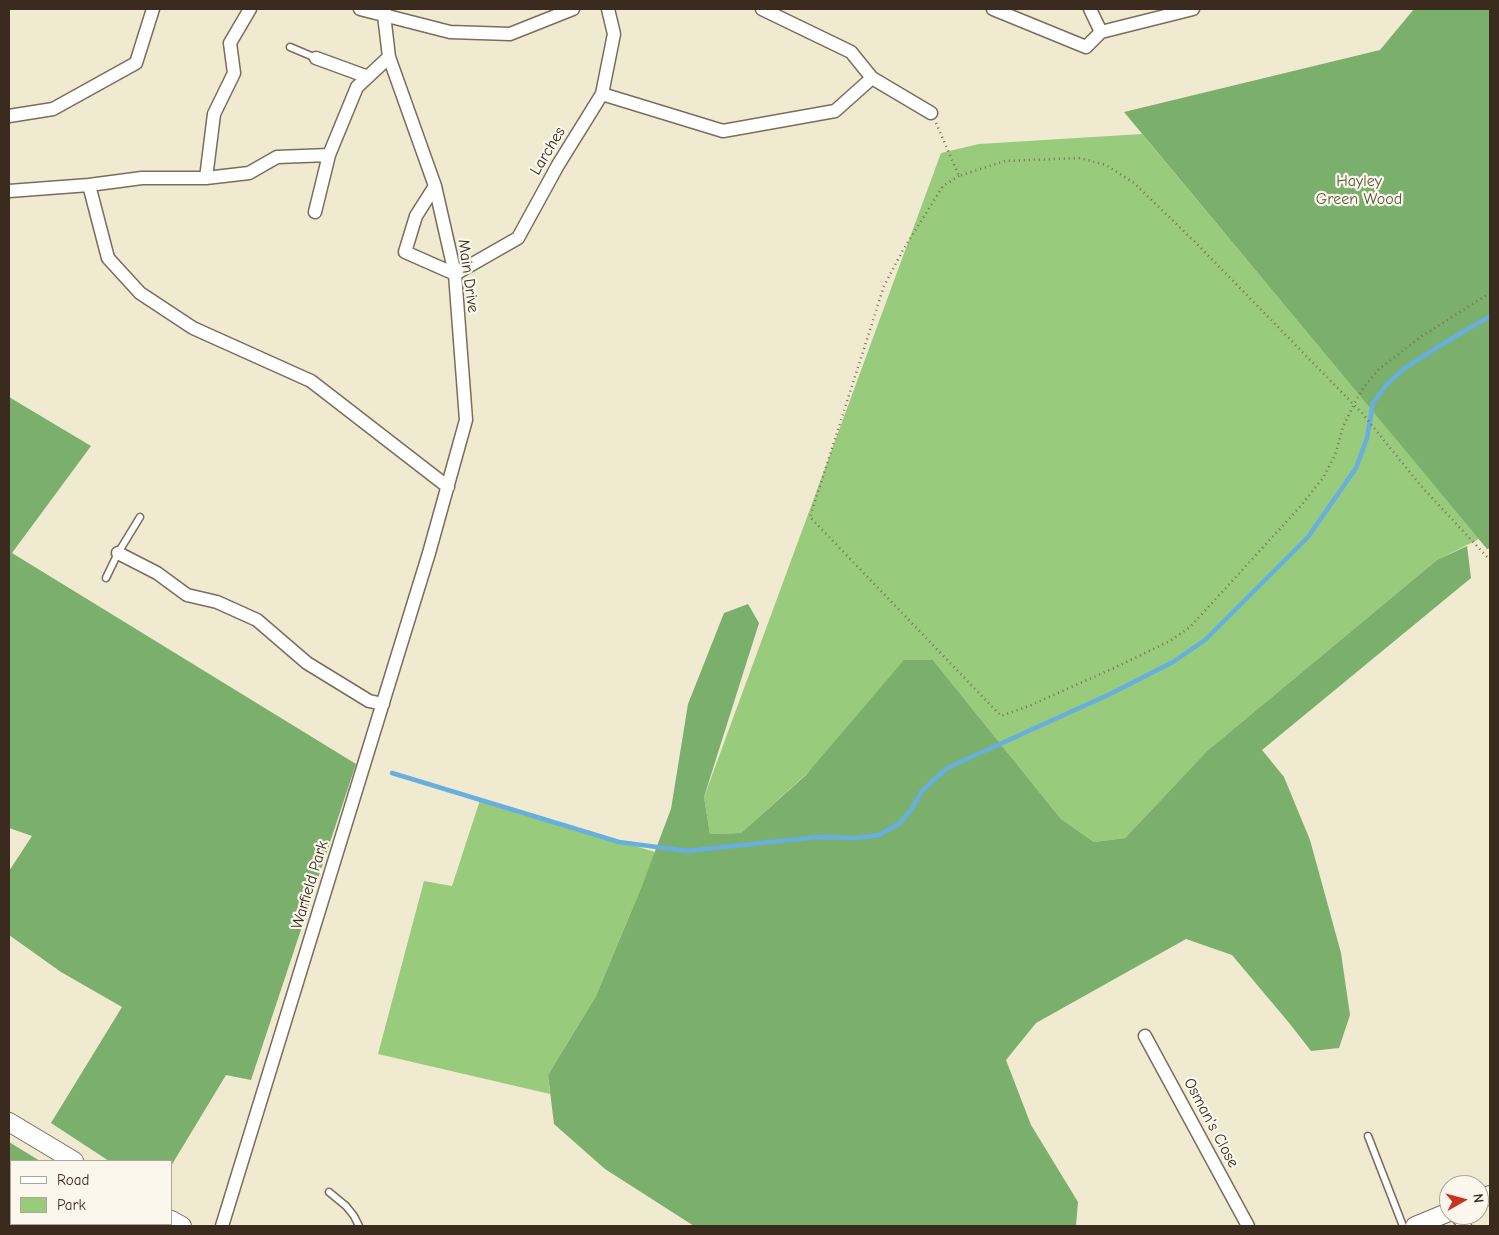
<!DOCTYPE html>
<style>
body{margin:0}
#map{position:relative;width:1499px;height:1235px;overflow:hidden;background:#f0ead0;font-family:"Comic Neue",sans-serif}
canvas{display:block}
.frame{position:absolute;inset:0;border:10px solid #3b2a1e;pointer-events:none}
.legend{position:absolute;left:10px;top:1160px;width:162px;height:65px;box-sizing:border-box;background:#fbf7ec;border:1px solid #aea59a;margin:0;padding:6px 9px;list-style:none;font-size:15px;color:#3b2a1e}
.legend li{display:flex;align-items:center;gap:10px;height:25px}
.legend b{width:25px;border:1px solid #aea59a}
.north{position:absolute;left:1439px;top:1175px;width:50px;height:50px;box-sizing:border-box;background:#fbf7ec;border:1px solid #aea59a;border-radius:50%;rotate:83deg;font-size:14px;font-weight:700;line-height:20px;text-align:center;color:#3b2a1e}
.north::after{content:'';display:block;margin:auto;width:18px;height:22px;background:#c8321e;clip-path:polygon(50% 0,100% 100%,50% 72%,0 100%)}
</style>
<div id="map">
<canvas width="1499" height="1235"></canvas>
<div class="frame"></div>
<ul class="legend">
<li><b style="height:6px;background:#fff"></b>Road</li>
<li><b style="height:14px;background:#98cb7c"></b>Park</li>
</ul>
<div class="north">N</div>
</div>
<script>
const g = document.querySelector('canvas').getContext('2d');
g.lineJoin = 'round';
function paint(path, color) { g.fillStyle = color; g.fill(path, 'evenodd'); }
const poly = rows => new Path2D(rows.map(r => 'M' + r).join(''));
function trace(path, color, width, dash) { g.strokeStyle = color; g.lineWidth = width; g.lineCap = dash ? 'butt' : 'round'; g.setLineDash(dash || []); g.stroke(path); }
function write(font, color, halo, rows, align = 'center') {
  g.font = font + ' "Comic Neue",sans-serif'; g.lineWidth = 4.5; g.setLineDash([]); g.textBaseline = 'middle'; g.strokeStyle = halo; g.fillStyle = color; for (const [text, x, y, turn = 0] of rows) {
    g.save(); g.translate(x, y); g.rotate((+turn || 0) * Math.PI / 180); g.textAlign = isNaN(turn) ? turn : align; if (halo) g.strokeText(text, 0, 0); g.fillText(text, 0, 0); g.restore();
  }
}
const green = poly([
 [1142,134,1479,539,1437,560,1207,751,1125,838,1094,842,1061,819,933,660,741,833,710,834,704,797,941,153,979,144],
 [480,800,655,852,641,888,596,996,548,1075,550,1094,378,1054,424,881,452,886]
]);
const forest = poly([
 [1414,9,1490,9,1490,548,1487,549,1124,112,1380,50],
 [9,397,91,446,12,553,356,764,251,1080,226,1075,171,1166,171,1161,109,1161,51,1123,122,1007,61,972,9,935,9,871,32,836,9,828],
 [1467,546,1471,578,1262,750,1284,777,1310,840,1341,953,1350,1015,1339,1048,1311,1051,1290,1024,1232,955,1186,939,1036,1023,1006,1060,1031,1125,1078,1202,1076,1226,694,1226,605,1169,554,1124,548,1075,596,996,641,888,671,809,688,704,724,613,748,604,759,623,704,797,710,834,741,833,806,775,904,660,933,660,1061,819,1094,842,1125,838,1207,751,1437,560],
 [9,1142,40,1161,11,1161,11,1224,143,1224,148,1226,9,1226]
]);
const stream = poly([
 [392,773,619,842,687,851,818,837,857,838,879,835,899,824,912,809,921,792,947,768,1108,695,1173,662,1205,640,1308,537,1356,468,1367,438,1373,403,1386,385,1405,368,1441,345,1490,316]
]);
const path = poly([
 [936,123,959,176,1005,161,1080,158,1106,165,1134,183,1195,242,1362,413,1421,486,1490,560],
 [959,176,943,186,903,250,884,286,810,517,1001,716,1029,706,1114,668,1170,641,1190,627,1299,508,1323,478,1335,455,1343,427,1354,404,1364,387,1378,370,1422,336,1490,293]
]);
const lane = poly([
 [290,47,316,58],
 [106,578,118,553,140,517],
 [1368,1136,1403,1226],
 [329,1192,346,1206,354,1216,359,1226]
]);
const street = poly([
 [360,9,450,32,510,34,573,9],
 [762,9,851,52,872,78],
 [993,9,1086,47,1101,32,1193,9],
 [1090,9,1101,32],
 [316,58,368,77],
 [602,94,723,131,835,111,872,78,931,113],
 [9,116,53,109,136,63,153,9],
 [206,178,214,114,234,73,230,43,250,9],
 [89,185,108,258,140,293,193,328,311,381,448,487],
 [435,186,416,216,405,252,455,274,518,238,558,165,602,94,614,34,608,9],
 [9,191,89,185,142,178,206,178,249,173,277,157,329,155],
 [315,212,329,155,357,87,389,57],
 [118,553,157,573,187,595,217,602,257,620,307,663,369,701,383,704],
 [1145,1036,1248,1226],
 [1456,1215,1465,1226],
 [222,1226,429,553,466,420,455,274,435,186,389,57,384,15,385,9]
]);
const secondary = poly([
 [9,1122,74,1161],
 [1479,1199,1490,1195],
 [171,1220,182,1226],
 [1415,1226,1449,1212]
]);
const streetNames = [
 ["Larches",548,151,-59],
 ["Main Drive",468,276,82],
 ["Warfield Park",310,885,-73],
 ["Osman's Close",1211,1123,62]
];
const parkNames = [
 ["Hayley",1359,181],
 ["Green Wood",1359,199]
];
paint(green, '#98cb7c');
paint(forest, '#7aaf6c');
trace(stream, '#66afde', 4.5);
trace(lane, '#7a6d5c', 9);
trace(street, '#7a6d5c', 15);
trace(secondary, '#7a6d5c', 20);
trace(path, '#7a6d5c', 2.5, [1, 4]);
trace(lane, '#fff', 6);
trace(street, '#fff', 12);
trace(secondary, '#fff', 18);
write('16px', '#3b2a1e', '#fbf7ec', streetNames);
write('16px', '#575a3a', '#fbf7ec', parkNames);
</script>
